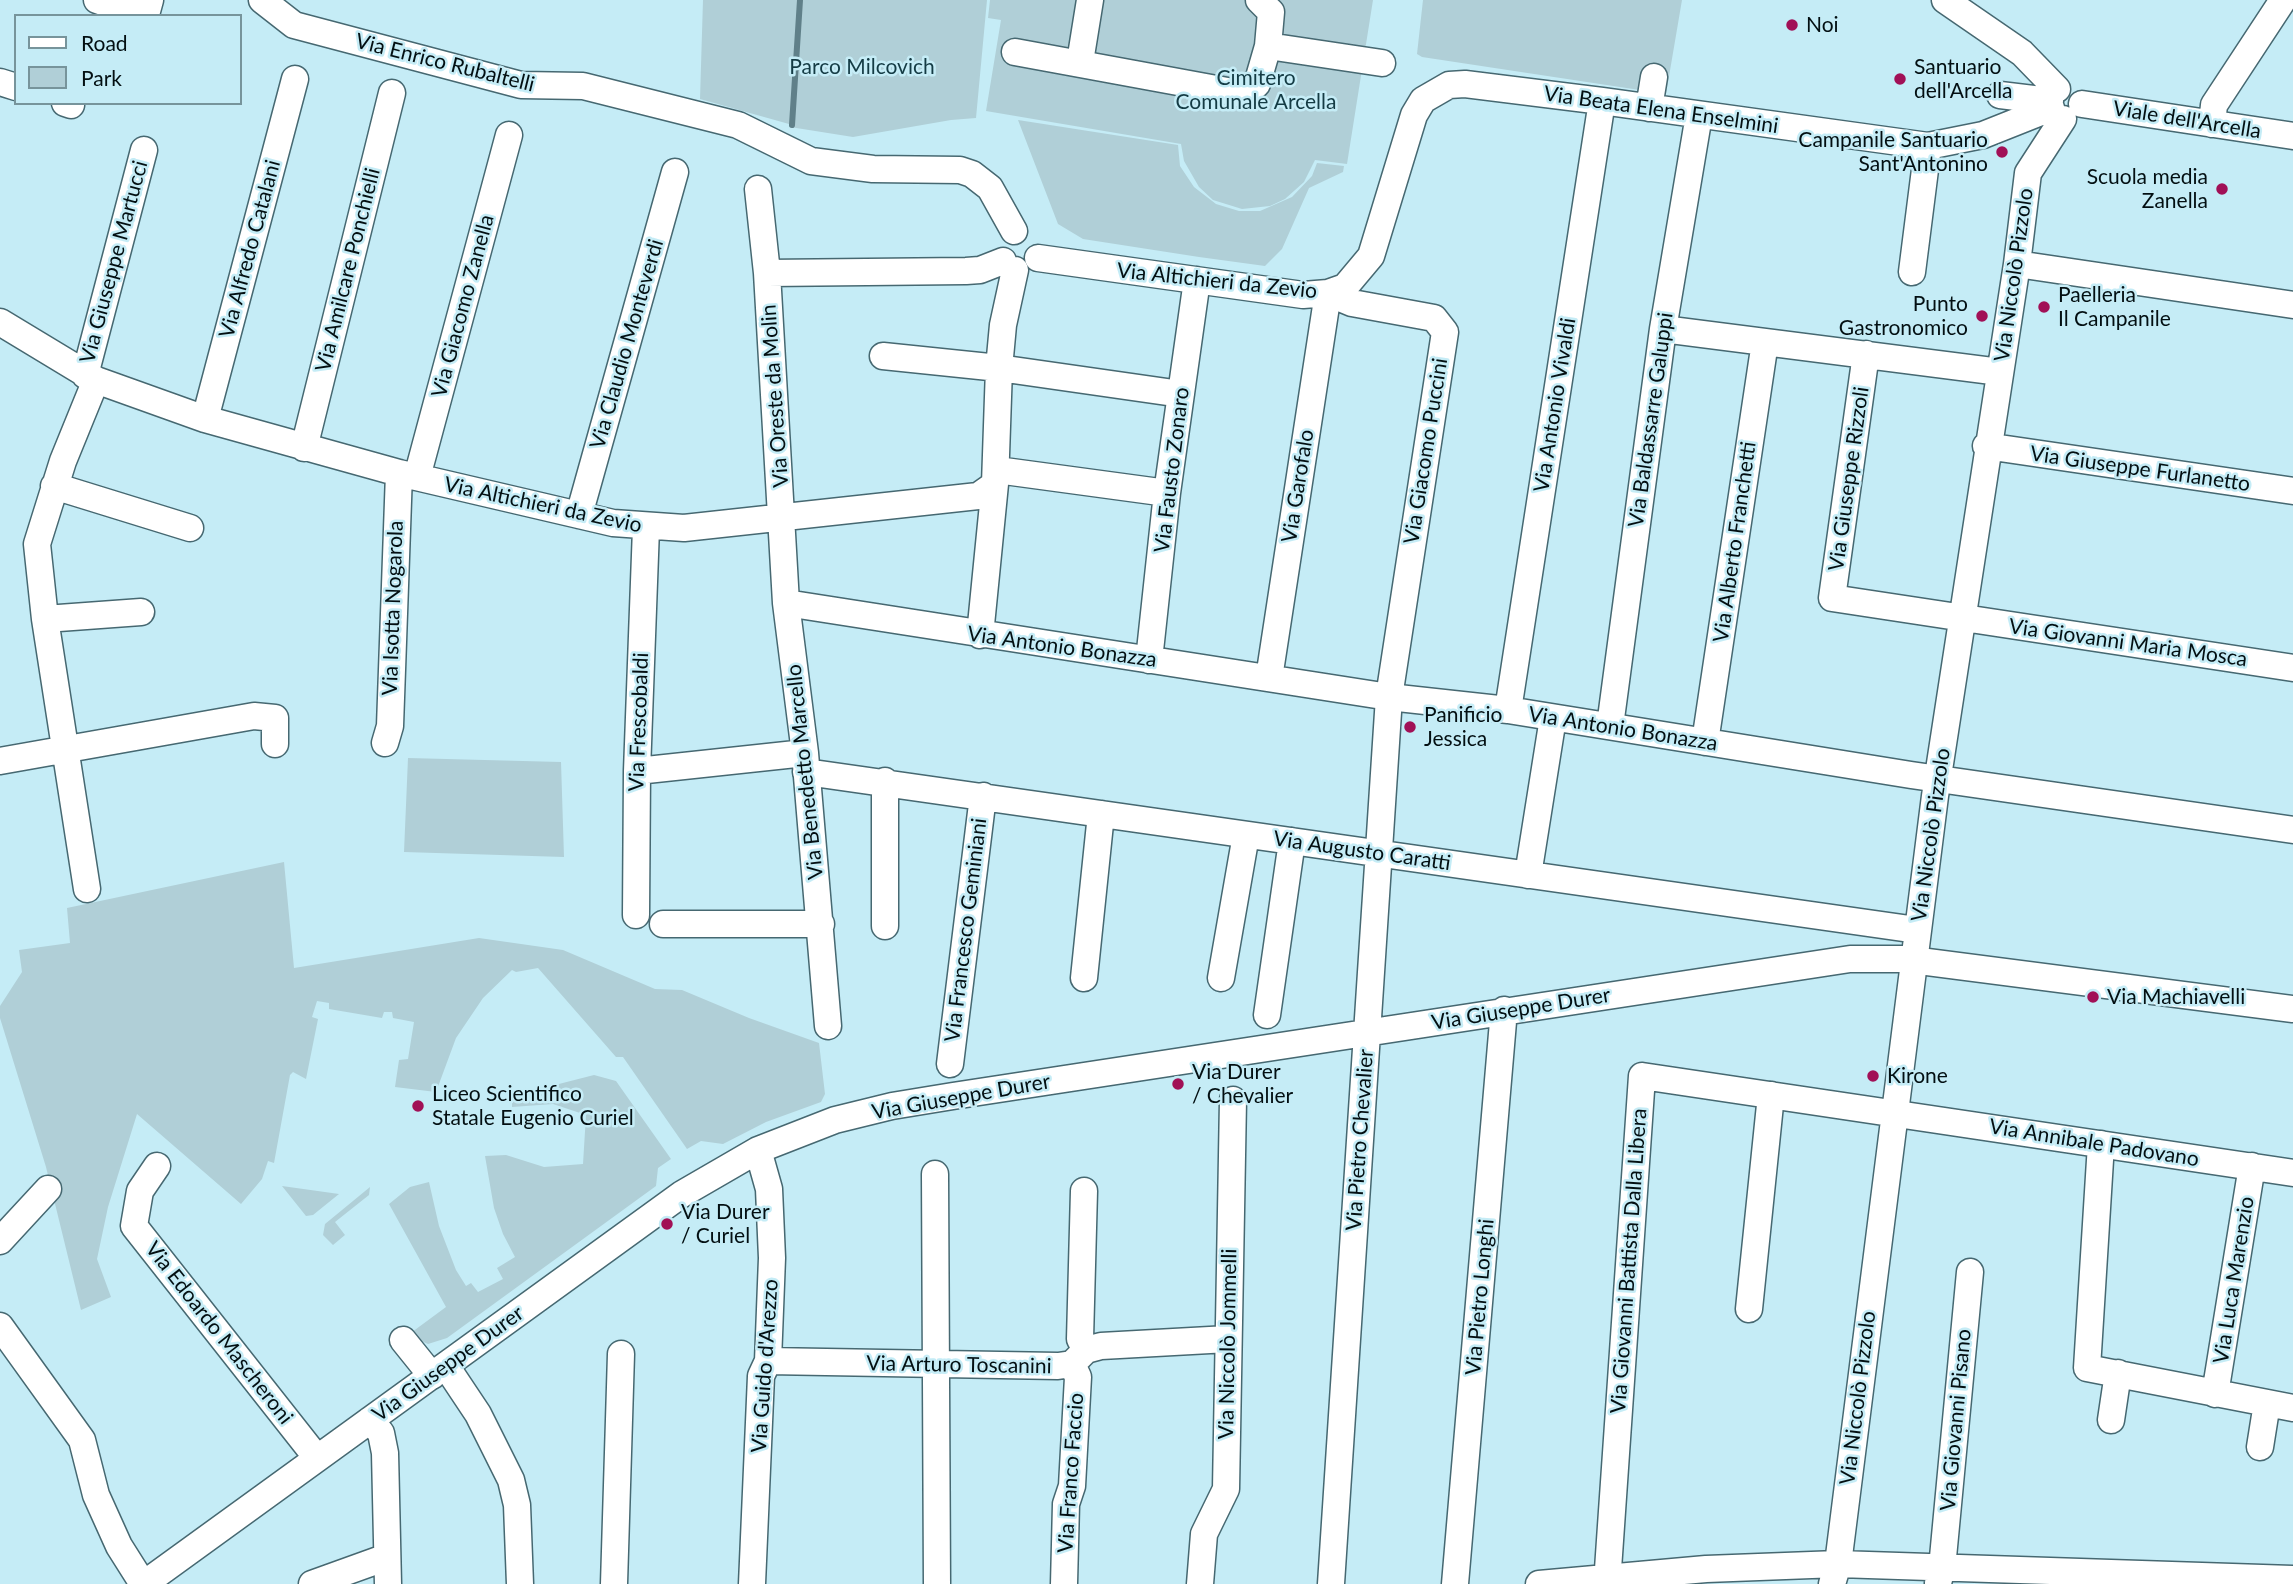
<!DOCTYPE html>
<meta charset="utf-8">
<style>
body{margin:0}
#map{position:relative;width:2293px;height:1584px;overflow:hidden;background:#c5ecf6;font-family:Lato,sans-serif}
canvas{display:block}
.legend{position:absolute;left:14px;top:14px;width:228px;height:91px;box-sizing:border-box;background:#c5ecf6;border:2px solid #77949b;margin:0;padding:9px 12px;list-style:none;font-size:21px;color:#030f12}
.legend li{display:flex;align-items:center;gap:14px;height:35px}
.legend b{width:35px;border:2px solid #77949b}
</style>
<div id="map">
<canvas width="2293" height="1584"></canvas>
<ul class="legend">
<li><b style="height:9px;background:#fff"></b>Road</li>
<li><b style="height:19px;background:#b0cfd7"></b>Park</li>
</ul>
</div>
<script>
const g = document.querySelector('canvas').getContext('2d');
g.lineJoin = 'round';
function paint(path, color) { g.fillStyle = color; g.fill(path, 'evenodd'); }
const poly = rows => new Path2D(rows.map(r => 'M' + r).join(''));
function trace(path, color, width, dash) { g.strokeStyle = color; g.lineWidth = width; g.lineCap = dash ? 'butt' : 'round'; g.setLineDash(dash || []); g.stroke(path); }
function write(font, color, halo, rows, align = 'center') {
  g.font = font + ' Lato,sans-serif'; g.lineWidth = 5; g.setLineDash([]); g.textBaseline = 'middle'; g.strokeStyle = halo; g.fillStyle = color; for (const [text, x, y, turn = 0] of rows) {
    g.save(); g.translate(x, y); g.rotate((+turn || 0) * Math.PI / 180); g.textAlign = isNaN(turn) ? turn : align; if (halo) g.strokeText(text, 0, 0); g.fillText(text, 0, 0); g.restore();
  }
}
const green = poly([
 [703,0,987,0,976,118,951,120,853,137,790,127,789,124,700,99],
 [990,0,1373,0,1347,164,1315,160,1304,182,1285,199,1270,206,1242,209,1213,200,1199,187,1184,161,1181,144,986,111,1001,20,988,18],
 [1423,0,1682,0,1666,94,1422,57,1417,54],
 [1018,120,1178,145,1180,166,1194,187,1216,204,1239,211,1260,211,1292,197,1312,176,1317,163,1344,166,1343,172,1309,188,1282,249,1265,266,1199,257,1083,239,1058,224],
 [408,758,561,762,564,857,404,852],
 [284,862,294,968,479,938,563,950,655,989,682,990,749,1018,819,1043,825,1094,821,1102,766,1122,723,1144,701,1141,687,1149,623,1057,616,1057,538,968,516,972,512,970,483,998,456,1038,436,1092,395,1087,399,1060,408,1059,414,1022,393,1018,392,1012,384,1012,382,1018,329,1009,329,1003,317,1001,312,1017,318,1019,306,1079,293,1072,290,1075,274,1163,268,1161,262,1179,241,1204,137,1114,108,1207,97,1259,111,1297,81,1310,46,1167,0,1018,0,1006,22,972,19,950,70,943,67,908],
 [594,1075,616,1081,671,1159,658,1168,656,1186,447,1338,428,1344,408,1335,446,1307,389,1204,410,1187,429,1182,439,1226,456,1270,466,1286,471,1283,478,1292,503,1279,497,1268,515,1257,503,1234,494,1208,485,1156,506,1155,544,1167,583,1164,586,1115,553,1104,512,1107,512,1096],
 [282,1186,339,1194,313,1215,306,1216],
 [370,1187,369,1195,335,1222,345,1235,333,1245,323,1235,325,1224]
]);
const stream = poly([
 [792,125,800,0]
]);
const minor = poly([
 [97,0,137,14,147,11,150,0],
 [262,0,294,25,521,85,583,86,738,125,811,161,873,169,960,170,972,174,990,188,1014,231],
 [1259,0,1271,12,1268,46],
 [1945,0,2022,53,2057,89],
 [1015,52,1238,93,1249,91,1257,84,1268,46,1382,63],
 [1080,62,1090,0],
 [0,82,16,87],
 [2000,95,2050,101],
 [65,103,71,105],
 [2082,104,2293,136],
 [1649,108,1654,77],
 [2212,124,2214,105,2283,0],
 [758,189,767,273],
 [1038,258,1303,295,1328,293,1345,287,1371,256,1414,115,1423,100,1449,85,1465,84,1602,101,1928,146,1983,135,2051,108],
 [2017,264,2293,305],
 [1912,272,1928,146],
 [1328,293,1352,303,1434,318,1445,332,1389,697,1331,1584],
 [0,322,96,380,205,419,399,473,613,523,684,528,978,496,995,484,999,368,1003,325,1015,270],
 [1663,329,2000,372],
 [1866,354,1832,598,2293,668],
 [883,356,999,368,1181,394],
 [85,375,144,150],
 [205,419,295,79],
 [1986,446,2293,491],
 [304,448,392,93],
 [997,470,1167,493],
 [417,477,509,135],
 [54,486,190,528],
 [579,515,675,172],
 [786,603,1389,697,1508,710,1911,775,2293,830],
 [45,619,141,612],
 [980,635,995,484],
 [1149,660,1167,493,1197,280],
 [1269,678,1328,293],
 [1508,710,1602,101],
 [1610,726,1663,329,1699,115],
 [1705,742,1765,342],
 [385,743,390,726,399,473],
 [0,761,254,716,275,718,275,744],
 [637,771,805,753],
 [806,772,1917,930],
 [1528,875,1553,718],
 [87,889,45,619,37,544,63,461,96,380],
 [636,915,637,771,646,528],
 [663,924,821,924],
 [885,926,885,781],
 [1084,978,1101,814],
 [1221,978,1246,835],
 [1267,1015,1292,841],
 [828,1026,805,753,786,603,767,273,966,271,980,270,1003,261],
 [950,1064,983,796],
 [2101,1144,2087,1368,2293,1408],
 [157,1166,140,1191,134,1226,317,1458],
 [935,1174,937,1584],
 [1084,1191,1080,1339,1086,1350],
 [0,1241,48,1189],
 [1749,1309,1771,1095],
 [0,1326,82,1440,96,1495,119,1546,143,1584],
 [403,1340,432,1376],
 [768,1361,1058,1366,1072,1364,1086,1350,1101,1346,1228,1339],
 [446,1366,478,1414,511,1480,517,1505,520,1584],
 [2215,1394,2252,1166],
 [370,1420,381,1433,385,1453,388,1584],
 [2111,1420,2118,1373],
 [2260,1447,2267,1403],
 [1938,1583,1942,1568,1970,1272],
 [144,1584,682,1194,758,1150,835,1120,892,1106,953,1096,1850,959,1904,959,2293,1009],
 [312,1584,387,1557],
 [614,1584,621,1354],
 [752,1584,761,1376,768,1361,772,1258,769,1189,758,1150],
 [1064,1584,1066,1504,1072,1486,1078,1377,1072,1364],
 [1200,1584,1204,1534,1226,1489,1233,1100],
 [1455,1584,1504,1010],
 [1539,1584,1706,1569,1838,1564,2293,1579],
 [1607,1584,1642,1076,2293,1173],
 [1832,1584,1838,1564,1935,796,2017,264,2028,173,2063,119]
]);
const markers = [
 [1792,25,7,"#a11056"],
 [1900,79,7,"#a11056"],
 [2002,152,7,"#a11056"],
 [2222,189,7,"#a11056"],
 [2044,307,7,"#a11056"],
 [1982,316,7,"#a11056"],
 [1410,727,7,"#a11056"],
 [2093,997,7,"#a11056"],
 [1873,1076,7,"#a11056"],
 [1178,1084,7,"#a11056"],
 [418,1106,7,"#a11056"],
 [667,1224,7,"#a11056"]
];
const poiNames = [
 ["Noi",1806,25],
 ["Santuario",1914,67],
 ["dell'Arcella",1914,91],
 ["Campanile Santuario",1988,140,"right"],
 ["Sant'Antonino",1988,164,"right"],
 ["Scuola media",2208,177,"right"],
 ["Zanella",2208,201,"right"],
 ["Paelleria",2058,295],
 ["Il Campanile",2058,319],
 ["Punto",1968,304,"right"],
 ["Gastronomico",1968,328,"right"],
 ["Panificio",1424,715],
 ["Jessica",1424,739],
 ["Via Machiavelli",2107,997],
 ["Via Durer",1192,1072],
 ["/ Chevalier",1192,1096],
 ["Kirone",1887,1076],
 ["Liceo Scientifico",432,1094],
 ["Statale Eugenio Curiel",432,1118],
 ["Via Durer",681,1212],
 ["/ Curiel",681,1236]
];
const streetNames = [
 ["Via Enrico Rubaltelli",445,63,14],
 ["Via Beata Elena Enselmini",1661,110,8],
 ["Viale dell'Arcella",2187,120,9],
 ["Via Alfredo Catalani",250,249,-75],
 ["Via Giuseppe Martucci",114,262,-75],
 ["Via Amilcare Ponchielli",348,270,-76],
 ["Via Niccolò Pizzolo",2014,275,-82],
 ["Via Altichieri da Zevio",1217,281,6],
 ["Via Giacomo Zanella",463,306,-75],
 ["Via Claudio Monteverdi",627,344,-74],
 ["Via Oreste da Molin",775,396,-94],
 ["Via Antonio Vivaldi",1555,405,-81],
 ["Via Baldassarre Galuppi",1651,420,-82],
 ["Via Giacomo Puccini",1426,451,-81],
 ["Via Giuseppe Furlanetto",2140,469,8],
 ["Via Fausto Zonaro",1172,470,-83],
 ["Via Giuseppe Rizzoli",1849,479,-82],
 ["Via Garofalo",1298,486,-81],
 ["Via Altichieri da Zevio",543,505,12],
 ["Via Alberto Franchetti",1735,542,-82],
 ["Via Isotta Nogarola",393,608,-88],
 ["Via Giovanni Maria Mosca",2128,643,8],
 ["Via Antonio Bonazza",1062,647,8],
 ["Via Frescobaldi",639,722,-88],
 ["Via Antonio Bonazza",1623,729,9],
 ["Via Benedetto Marcello",805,772,-96],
 ["Via Niccolò Pizzolo",1931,835,-82],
 ["Via Augusto Caratti",1362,851,8],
 ["Via Francesco Geminiani",966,930,-83],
 ["Via Giuseppe Durer",1521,1009,-9],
 ["Via Giuseppe Durer",961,1097,-10],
 ["Via Pietro Chevalier",1360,1140,-86],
 ["Via Annibale Padovano",2094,1143,9],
 ["Via Giovanni Battista Dalla Libera",1629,1261,-86],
 ["Via Luca Marenzio",2234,1280,-81],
 ["Via Pietro Longhi",1480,1297,-85],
 ["Via Edoardo Mascheroni",219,1333,52],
 ["Via Niccolò Jommelli",1228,1344,-89],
 ["Via Giuseppe Durer",448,1364,-36],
 ["Via Arturo Toscanini",959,1365,1],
 ["Via Guido d'Arezzo",765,1366,-86],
 ["Via Niccolò Pizzolo",1858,1398,-83],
 ["Via Giovanni Pisano",1956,1420,-85],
 ["Via Franco Faccio",1071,1473,-86]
];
const parkNames = [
 ["Parco Milcovich",862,67],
 ["Cimitero",1256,78],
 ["Comunale Arcella",1256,102]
];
paint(green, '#b0cfd7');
trace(stream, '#608089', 6);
trace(minor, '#466871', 29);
trace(minor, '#fff', 26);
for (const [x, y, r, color] of markers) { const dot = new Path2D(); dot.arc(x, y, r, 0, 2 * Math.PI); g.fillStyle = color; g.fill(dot); trace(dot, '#c5ecf6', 2.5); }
write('21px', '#030f12', '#c5ecf6', poiNames, 'left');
write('21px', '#030f12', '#c5ecf6', streetNames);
write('21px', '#143b44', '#c5ecf6', parkNames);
</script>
